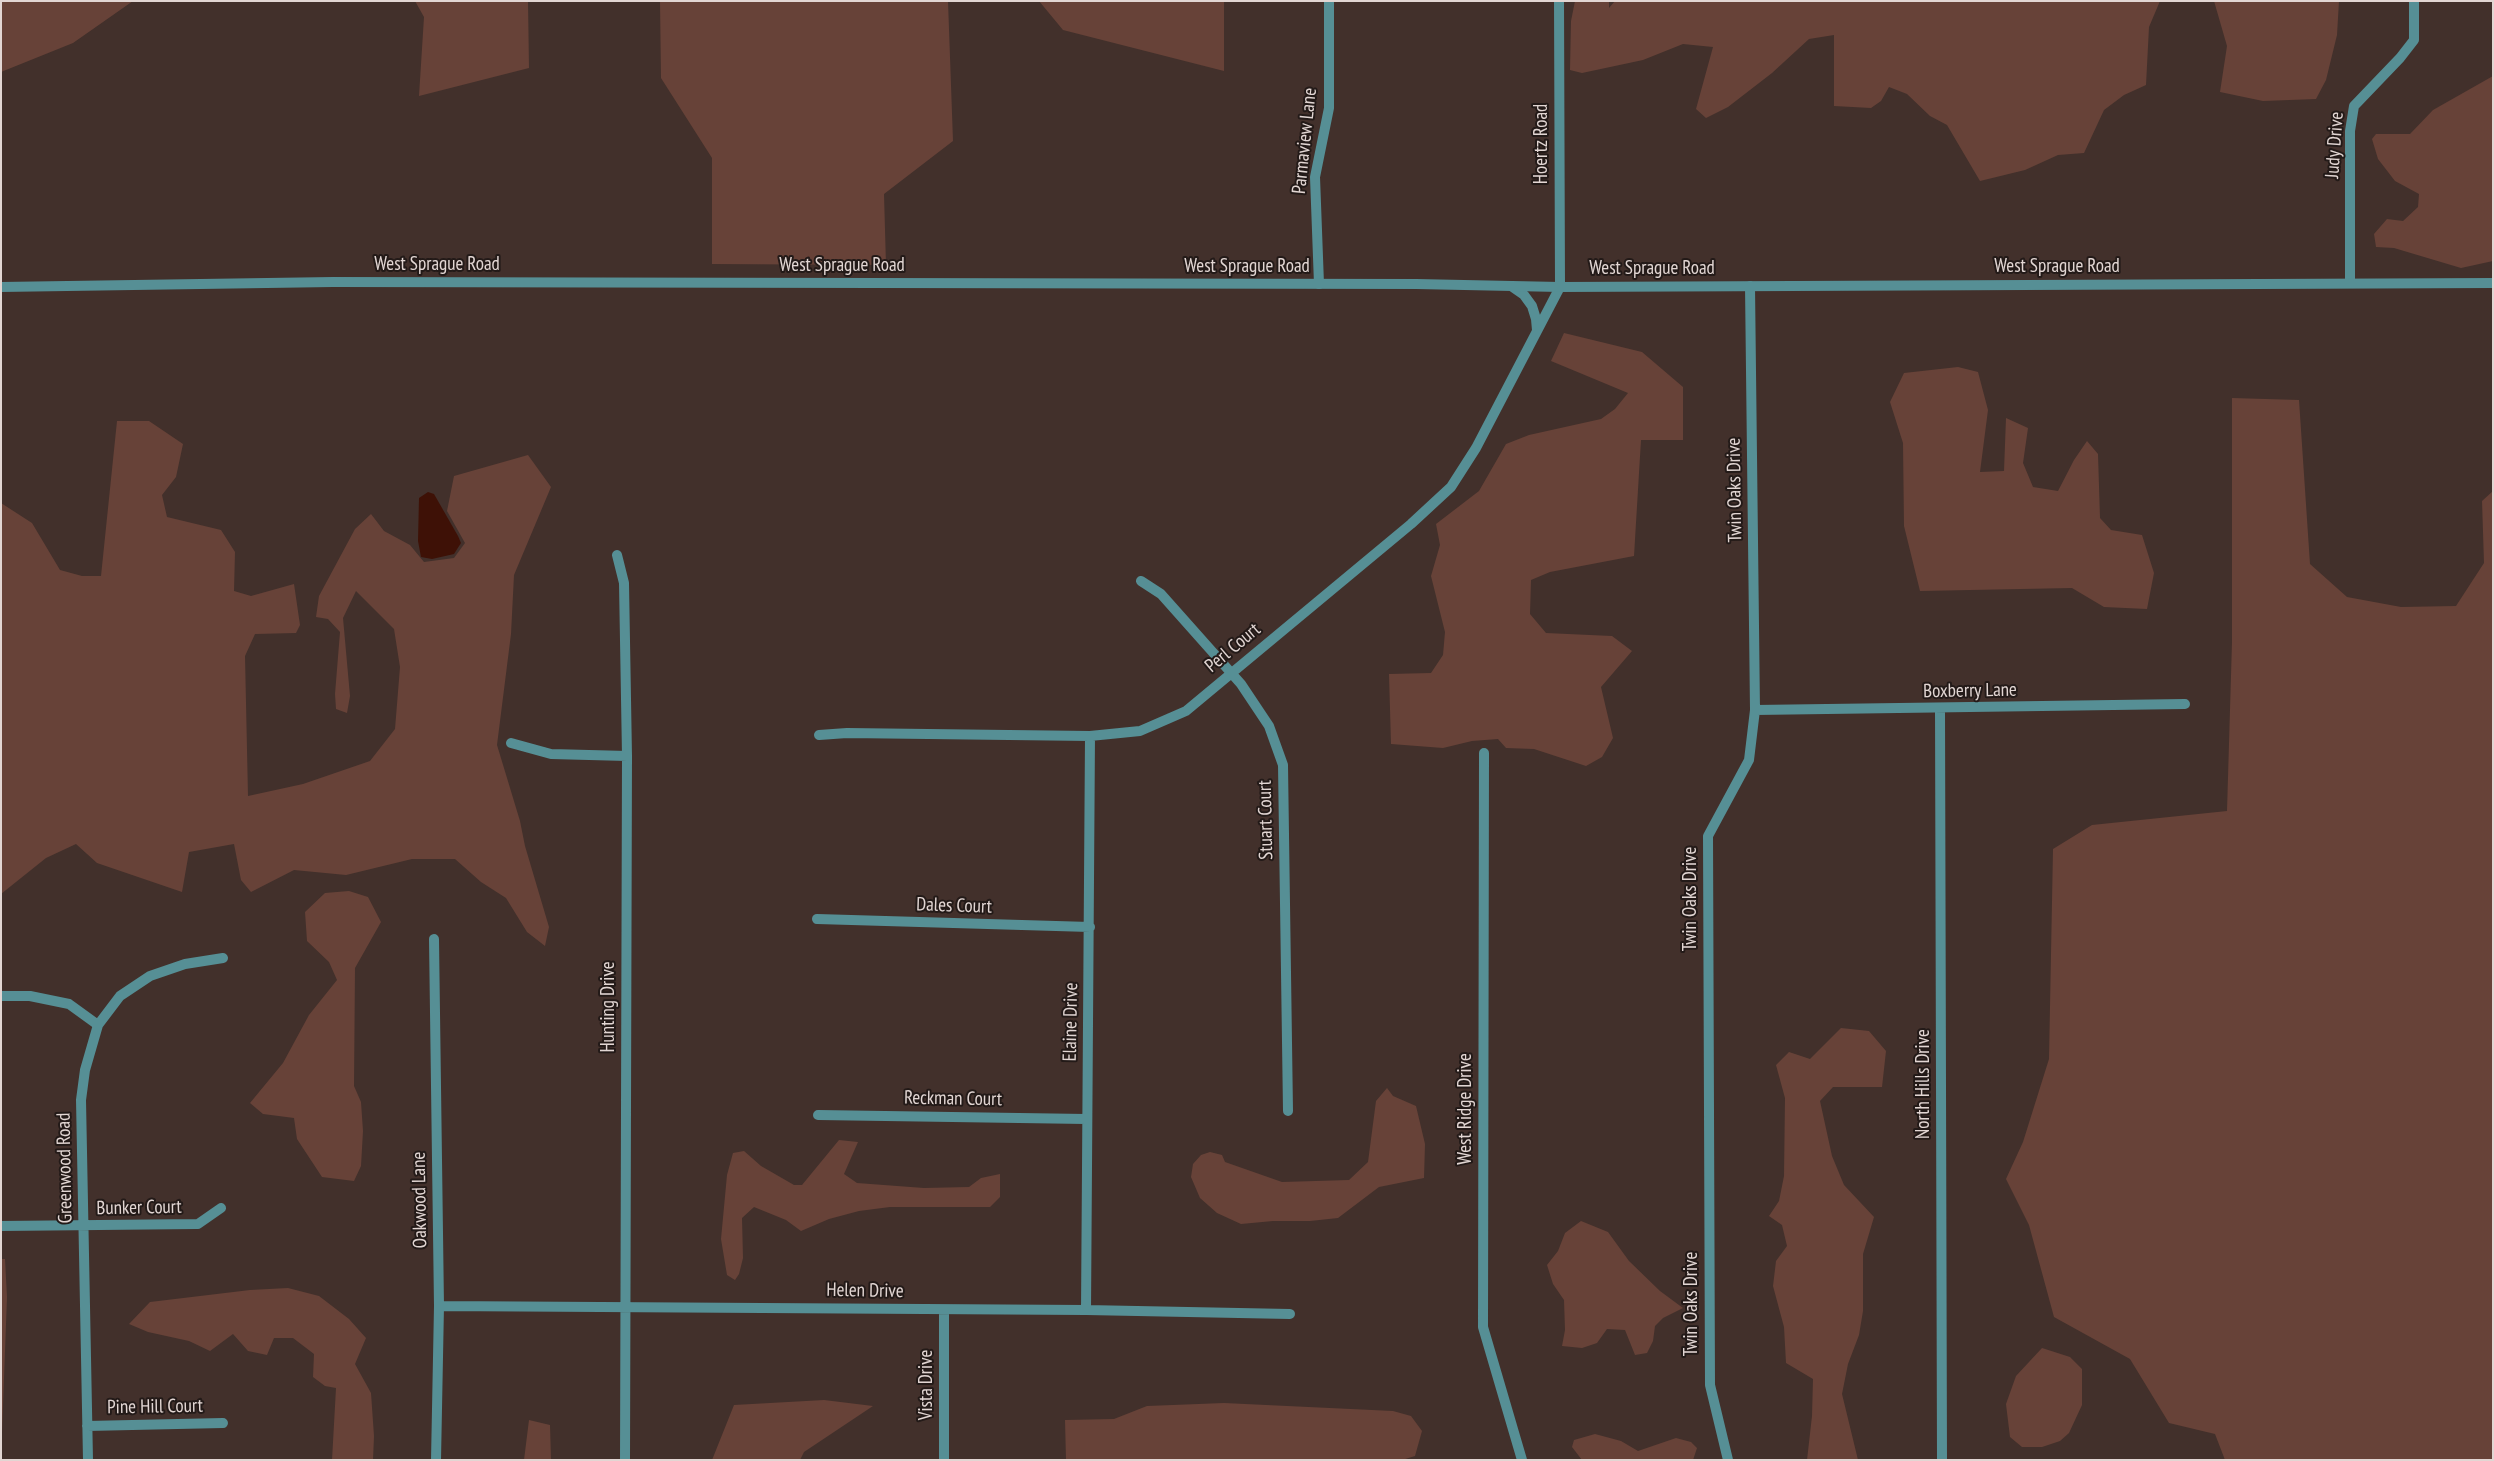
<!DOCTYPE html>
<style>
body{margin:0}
#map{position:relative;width:2494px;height:1461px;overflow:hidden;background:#42302b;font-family:"PT Sans Narrow",sans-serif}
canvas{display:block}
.frame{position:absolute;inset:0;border:2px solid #e2d6d3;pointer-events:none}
</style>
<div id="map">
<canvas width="2494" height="1461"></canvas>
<div class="frame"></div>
</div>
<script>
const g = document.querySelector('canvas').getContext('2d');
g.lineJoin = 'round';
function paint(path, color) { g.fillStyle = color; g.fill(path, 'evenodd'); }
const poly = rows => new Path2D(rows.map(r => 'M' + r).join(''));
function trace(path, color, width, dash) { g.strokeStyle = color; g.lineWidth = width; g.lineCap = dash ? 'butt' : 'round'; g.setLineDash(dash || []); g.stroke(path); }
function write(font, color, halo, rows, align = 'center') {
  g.font = font + ' "PT Sans Narrow",sans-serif'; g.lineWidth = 4; g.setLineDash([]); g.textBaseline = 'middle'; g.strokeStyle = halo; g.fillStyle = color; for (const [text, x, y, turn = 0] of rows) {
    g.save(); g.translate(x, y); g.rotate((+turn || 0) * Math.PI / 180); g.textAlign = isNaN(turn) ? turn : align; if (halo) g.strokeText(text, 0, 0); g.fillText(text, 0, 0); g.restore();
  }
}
const green = poly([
 [1,1,133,1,73,43,1,72],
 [415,1,528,1,529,68,419,96,424,17],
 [660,1,948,1,953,141,884,194,886,265,712,264,712,158,661,78],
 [1039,1,1224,1,1224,71,1063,30],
 [1575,1,1609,1,1609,8,1615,1,2160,1,2149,27,2146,85,2124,95,2104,110,2084,153,2058,155,2025,170,1980,181,1947,125,1930,116,1907,94,1889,87,1881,101,1871,108,1834,106,1834,35,1809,39,1772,73,1728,107,1706,118,1696,109,1713,47,1683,44,1643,60,1582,73,1570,70,1571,21],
 [2214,1,2339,1,2337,35,2326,80,2316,99,2263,101,2220,92,2227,46],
 [2493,76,2493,261,2461,268,2394,248,2376,247,2374,234,2387,219,2403,221,2418,207,2419,194,2395,181,2378,159,2372,139,2376,134,2410,134,2433,110],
 [1564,333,1642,352,1683,387,1683,440,1641,440,1634,556,1550,572,1531,580,1530,614,1546,633,1612,636,1632,651,1601,687,1613,738,1602,757,1586,766,1534,749,1506,748,1498,739,1472,741,1443,748,1391,744,1389,674,1431,673,1443,655,1445,632,1431,576,1440,545,1436,524,1479,491,1506,444,1529,435,1601,419,1615,409,1628,393,1551,361],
 [1958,367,1978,372,1988,410,1980,472,2004,471,2006,418,2028,428,2023,463,2033,487,2058,491,2074,460,2087,441,2098,454,2100,518,2111,530,2142,535,2154,573,2147,609,2104,607,2072,588,1920,591,1904,526,1903,443,1890,402,1904,373],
 [2232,398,2299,400,2310,564,2347,597,2401,607,2456,606,2484,563,2482,501,2493,491,2493,1460,2225,1460,2215,1434,2169,1423,2130,1359,2054,1317,2029,1225,2006,1179,2023,1142,2049,1059,2053,849,2092,825,2227,811,2232,642],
 [117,421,149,421,183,444,176,477,162,495,167,517,221,530,235,552,234,591,251,596,294,584,300,625,296,633,255,634,245,656,248,796,303,784,370,761,395,729,400,667,394,629,356,591,343,618,350,696,347,713,336,709,335,694,340,632,328,619,316,617,319,596,355,529,371,514,384,531,410,545,424,562,454,558,465,543,447,511,454,476,528,455,551,487,514,575,511,634,497,745,520,821,525,846,549,927,545,946,527,932,506,898,481,882,455,859,412,859,346,875,294,870,251,892,241,880,234,844,189,852,182,892,97,863,76,844,46,858,1,894,1,503,32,523,60,570,82,576,101,576],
 [349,891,368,897,381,922,355,968,354,1086,361,1102,363,1131,361,1166,354,1181,322,1177,297,1139,294,1118,263,1114,250,1103,283,1063,309,1015,337,980,329,962,307,941,305,912,325,893],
 [1841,1028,1869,1031,1886,1051,1882,1087,1833,1087,1820,1101,1832,1156,1844,1185,1874,1217,1863,1254,1863,1311,1859,1335,1848,1364,1842,1394,1858,1460,1807,1460,1812,1416,1813,1379,1786,1363,1784,1327,1773,1286,1776,1261,1787,1246,1782,1225,1769,1216,1779,1201,1784,1176,1785,1098,1776,1065,1789,1052,1810,1059],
 [1387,1088,1393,1096,1416,1106,1425,1144,1424,1178,1379,1187,1338,1218,1310,1221,1273,1221,1241,1224,1217,1213,1200,1198,1191,1177,1193,1164,1201,1155,1210,1152,1222,1155,1225,1162,1282,1182,1349,1180,1368,1162,1376,1101],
 [839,1140,858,1142,844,1174,857,1183,924,1188,969,1187,981,1178,1000,1174,1000,1197,990,1207,890,1207,859,1211,829,1219,801,1231,786,1220,754,1207,742,1218,743,1258,739,1274,735,1280,727,1275,721,1239,727,1175,733,1153,744,1151,761,1166,794,1185,802,1185],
 [1581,1221,1608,1232,1629,1261,1660,1291,1683,1308,1663,1318,1655,1326,1653,1341,1647,1353,1635,1355,1625,1330,1607,1329,1597,1343,1582,1348,1562,1346,1565,1330,1564,1300,1553,1284,1547,1265,1558,1251,1565,1233],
 [1,1259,5,1259,7,1297,1,1460],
 [288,1288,319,1296,349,1319,366,1338,355,1364,371,1393,374,1436,373,1460,332,1460,336,1388,325,1386,313,1377,314,1354,293,1338,274,1338,267,1355,248,1351,233,1334,210,1351,189,1341,148,1332,129,1324,150,1302,250,1290],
 [2042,1348,2070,1357,2082,1369,2082,1405,2069,1433,2060,1441,2042,1447,2022,1447,2010,1437,2006,1404,2016,1376],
 [824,1400,873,1406,804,1452,800,1460,712,1460,734,1405],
 [1224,1403,1393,1411,1411,1416,1422,1431,1415,1456,1402,1460,1066,1460,1065,1420,1114,1419,1147,1406],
 [529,1420,550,1425,551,1460,524,1460],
 [1595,1434,1621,1441,1638,1451,1676,1438,1691,1442,1697,1448,1693,1460,1582,1460,1572,1447,1574,1440]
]);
const water = poly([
 [428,492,434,494,458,536,461,543,454,554,432,559,421,557,418,541,419,498]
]);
const minor = poly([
 [2350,283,2350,131,2354,106,2400,58,2414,40,2414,1],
 [1319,284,1315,177,1329,108,1329,1],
 [1511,286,1524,295,1532,306,1536,319,1537,330],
 [617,555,624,583,627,756,625,1460],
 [1141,581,1161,594,1241,684,1269,726,1283,765,1288,1111],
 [1940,709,1942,1460],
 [1755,710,2185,704],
 [819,735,847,733,1090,736,1140,731,1186,711,1411,524,1451,487,1476,448,1560,287,1559,1],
 [511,743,551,754,627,756],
 [1484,753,1483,1327,1522,1460],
 [817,919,1090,927],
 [434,939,439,1306,436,1460],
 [1,996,30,996,69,1004,98,1025],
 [818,1115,1086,1119],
 [1,1226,198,1224,221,1208],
 [439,1306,1086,1310,1290,1314],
 [944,1310,944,1460],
 [1086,1310,1090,736],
 [87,1426,223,1423],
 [88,1460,81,1100,85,1070,98,1025,120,996,150,976,185,964,223,958],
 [1728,1460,1710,1385,1708,836,1749,760,1755,710,1750,286]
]);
const tertiary = poly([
 [1,287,333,282,1416,284,1560,287,2493,283]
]);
const streetNames = [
 ["Parmaview Lane",1305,141,-84],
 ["Hoertz Road",1542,144,-90],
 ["Judy Drive",2335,145,-86],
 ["West Sprague Road",437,265],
 ["West Sprague Road",842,266],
 ["West Sprague Road",1247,267],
 ["West Sprague Road",2057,267],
 ["West Sprague Road",1652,269],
 ["Twin Oaks Drive",1735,490,-91],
 ["Perl Court",1233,648,-40],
 ["Boxberry Lane",1970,691,-1],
 ["Stuart Court",1266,820,-91],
 ["Twin Oaks Drive",1691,899,-90],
 ["Dales Court",954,906,2],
 ["Hunting Drive",609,1007,-90],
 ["Elaine Drive",1071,1022,-89],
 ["North Hills Drive",1924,1084,-90],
 ["Reckman Court",953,1099,1],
 ["West Ridge Drive",1466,1109,-90],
 ["Greenwood Road",65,1168,-91],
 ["Oakwood Lane",420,1200,-91],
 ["Bunker Court",139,1208,-1],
 ["Helen Drive",865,1291,1],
 ["Twin Oaks Drive",1692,1304,-90],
 ["Vista Drive",927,1385,-90],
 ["Pine Hill Court",155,1407,-1]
];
paint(green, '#674238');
paint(water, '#3e1106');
trace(minor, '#568f95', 10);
trace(tertiary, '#568f95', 10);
write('19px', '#e2d6d3', '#231a18', streetNames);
</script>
